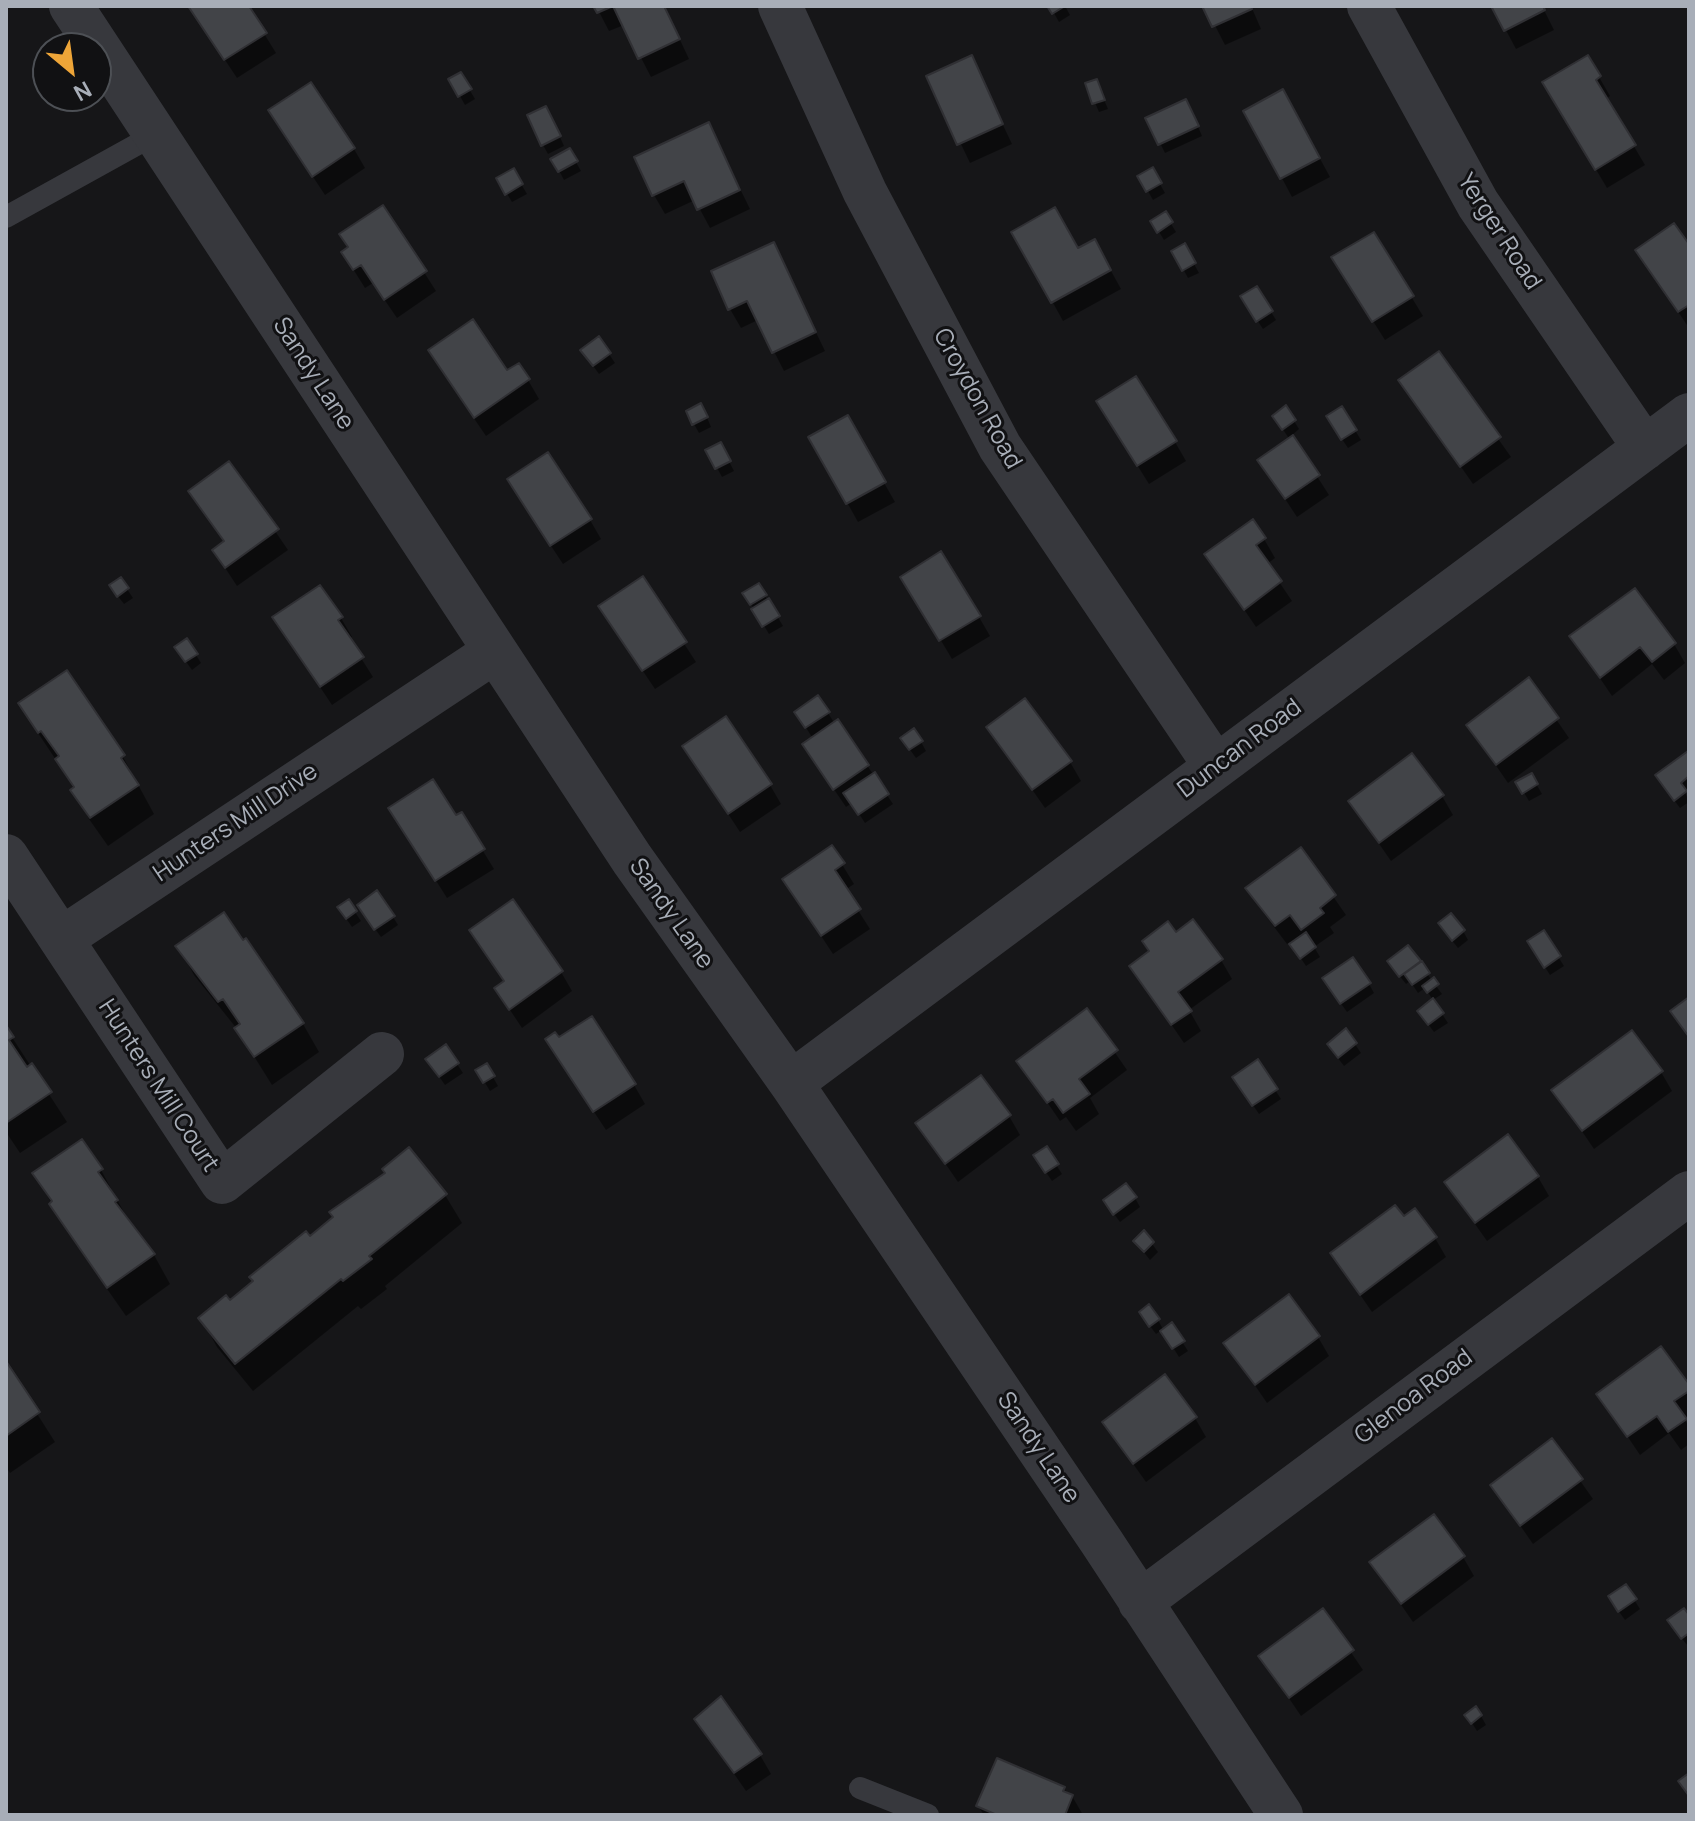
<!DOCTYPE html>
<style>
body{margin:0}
#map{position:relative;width:1695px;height:1821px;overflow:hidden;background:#161618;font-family:Manrope,sans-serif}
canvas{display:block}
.frame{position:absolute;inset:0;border:8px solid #a8aeb8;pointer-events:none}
.north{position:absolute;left:32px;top:32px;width:80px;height:80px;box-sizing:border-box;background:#111113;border:2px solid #4d5055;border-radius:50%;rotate:151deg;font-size:22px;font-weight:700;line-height:32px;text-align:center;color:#a8aeb8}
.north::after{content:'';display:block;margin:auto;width:28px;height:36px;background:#eea538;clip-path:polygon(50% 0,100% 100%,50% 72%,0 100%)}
</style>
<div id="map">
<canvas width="1695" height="1821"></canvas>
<div class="frame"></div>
<div class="north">N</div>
</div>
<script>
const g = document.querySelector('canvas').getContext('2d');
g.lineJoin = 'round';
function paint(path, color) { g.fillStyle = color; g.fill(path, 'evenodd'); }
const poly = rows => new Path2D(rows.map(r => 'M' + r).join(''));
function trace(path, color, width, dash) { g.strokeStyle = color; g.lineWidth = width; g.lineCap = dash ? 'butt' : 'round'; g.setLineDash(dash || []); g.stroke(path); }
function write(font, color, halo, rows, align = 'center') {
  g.font = font + ' Manrope,sans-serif'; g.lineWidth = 6; g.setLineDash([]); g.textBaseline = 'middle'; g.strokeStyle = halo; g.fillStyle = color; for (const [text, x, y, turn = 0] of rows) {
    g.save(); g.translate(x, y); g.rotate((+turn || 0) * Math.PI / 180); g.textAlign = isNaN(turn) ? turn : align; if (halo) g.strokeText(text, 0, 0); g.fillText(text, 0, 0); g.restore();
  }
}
const shadow = poly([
 [189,6,247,6,276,53,237,78],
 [596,6,664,6,689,59,651,77,624,25,609,31],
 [1050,6,1065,6,1070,15,1059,22],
 [1205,6,1251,6,1261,29,1225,45],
 [1493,6,1546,6,1543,8,1554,30,1516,49],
 [971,58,1012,144,970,163,929,77],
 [460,74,475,99,465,105,451,80],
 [1599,77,1610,96,1606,99,1645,165,1607,188,1544,82],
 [1096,81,1108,109,1099,112,1087,84],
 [1191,110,1202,136,1165,153,1148,119],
 [1246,111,1294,111,1330,177,1292,197],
 [551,117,564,146,548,154,543,145],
 [708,124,750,209,710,228,695,200,665,214,654,195],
 [282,130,354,149,365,168,325,195],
 [569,150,581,171,564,180,553,159],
 [513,170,527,194,512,202,498,179],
 [1152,170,1165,193,1153,200,1140,177],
 [383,208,436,291,397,318,373,283,365,288,343,253],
 [1165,214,1176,232,1164,240,1153,222],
 [1014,232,1105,260,1121,289,1063,321],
 [1373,234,1423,316,1385,340,1345,277],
 [773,244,825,351,784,371,758,320,741,328,730,309],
 [1184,246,1199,273,1188,278,1174,252],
 [1689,247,1689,328,1637,251],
 [1256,288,1276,320,1263,329,1242,297],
 [599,339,615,363,599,374,588,359],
 [1438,354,1511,457,1473,484,1401,381],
 [441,370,528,380,539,399,486,436],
 [1342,409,1361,440,1348,448,1333,426],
 [706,415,711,427,699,433,694,424],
 [847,418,895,502,858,522,811,438],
 [1109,420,1175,442,1186,461,1149,484],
 [1294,421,1299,429,1291,436,1329,495,1297,517,1260,461,1290,440,1280,425],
 [720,444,734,471,722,477,708,451],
 [229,464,288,550,237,586,214,551,225,543,191,491],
 [520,499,590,520,601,539,563,564],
 [1264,539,1275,558,1267,564,1292,601,1256,627,1207,555],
 [903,577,979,617,990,636,952,659],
 [642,579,696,662,655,689,612,625],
 [121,580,133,598,124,604,117,595],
 [759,586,783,626,769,634,745,594],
 [274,618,341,618,352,637,349,639,373,677,332,705],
 [1572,637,1674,644,1685,663,1664,680,1652,664,1612,696],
 [196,655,201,663,192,670,182,656],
 [66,673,123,757,154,814,108,846,89,819,58,759,56,760,38,733,21,704],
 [1529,680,1569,738,1508,783,1468,725],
 [828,713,835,724,838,722,893,804,865,823,852,803,846,807,816,763,813,739,802,721],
 [989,728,1070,762,1081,781,1045,808],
 [921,742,926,751,916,758,908,747],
 [1688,754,1689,789,1685,792,1689,802,1680,808,1663,785],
 [696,765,770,785,781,804,740,832],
 [1531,775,1542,794,1529,801,1518,783],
 [1442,796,1453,815,1391,861,1350,802],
 [461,815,494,869,447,898,402,827],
 [832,848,854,884,845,890,870,929,833,954,796,898],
 [1300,849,1346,915,1330,927,1334,933,1314,947,1320,957,1306,966,1290,942,1287,944,1259,907,1248,888],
 [348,902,361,921,352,927,345,917],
 [364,914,393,917,398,925,381,937],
 [471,931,561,972,572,991,522,1028,496,989,505,983],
 [1463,931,1468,940,1458,948,1446,933],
 [1543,933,1564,966,1550,975,1529,942],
 [1176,935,1221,960,1232,979,1189,1010,1201,1031,1184,1043,1132,967],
 [178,946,303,1024,319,1052,272,1085,237,1029,194,975],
 [1408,948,1442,994,1433,1000,1425,988,1418,993,1410,981,1406,984,1395,970],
 [1369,984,1374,993,1347,1012,1330,988],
 [1086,1011,1127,1070,1090,1098,1099,1114,1076,1131,1066,1117,1060,1121,1019,1061],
 [1442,1014,1448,1023,1434,1032,1425,1020],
 [6,1028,67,1122,20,1153,6,1132],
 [1346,1031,1361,1053,1344,1066,1334,1053],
 [559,1059,634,1085,645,1104,606,1130],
 [1257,1062,1281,1099,1259,1114,1240,1086],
 [457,1064,463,1073,445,1085,433,1068],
 [486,1065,498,1086,490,1091,478,1071],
 [1661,1072,1672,1091,1594,1149,1554,1090],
 [1009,1116,1020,1135,958,1182,918,1124],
 [81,1142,101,1170,133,1229,135,1228,154,1255,170,1284,126,1316,68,1233,35,1174],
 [1046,1149,1062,1174,1052,1181,1041,1165],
 [1538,1177,1549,1196,1487,1241,1446,1183],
 [445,1195,462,1223,385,1286,387,1289,361,1309,358,1306,253,1391,217,1347,201,1318,229,1303,335,1218],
 [1135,1198,1140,1207,1120,1222,1111,1210],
 [1403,1219,1435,1238,1446,1257,1372,1312,1332,1254],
 [1144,1233,1158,1252,1150,1260,1135,1241],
 [1158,1320,1164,1331,1171,1325,1188,1351,1179,1357,1162,1330,1156,1334,1147,1322],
 [1318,1337,1329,1356,1267,1403,1226,1343],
 [6,1365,55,1442,10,1473,6,1467],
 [1689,1388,1689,1418,1685,1420,1689,1426,1689,1444,1681,1450,1669,1433,1640,1455,1599,1394],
 [1195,1418,1206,1437,1146,1482,1104,1423],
 [1552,1441,1593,1499,1533,1544,1492,1485],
 [1463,1557,1474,1576,1413,1622,1372,1563],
 [1626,1587,1640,1609,1625,1620,1615,1606],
 [1322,1610,1363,1670,1301,1716,1261,1657],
 [1689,1618,1689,1645,1688,1646,1674,1629],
 [1467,1715,1481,1716,1486,1725,1477,1731],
 [696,1719,760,1755,771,1774,746,1791],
 [1063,1788,1072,1796,1083,1815,984,1815,978,1806]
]);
const building = poly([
 [188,6,249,6,267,33,224,60,188,6],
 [593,6,613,6,597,13,593,6],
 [613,6,664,6,680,39,638,59,613,6],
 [1047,6,1065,6,1052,14,1047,6],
 [1202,6,1251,6,1252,9,1212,27,1202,6],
 [1491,6,1543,6,1545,10,1504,31,1491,6],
 [972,55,1003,124,957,145,926,76,972,55],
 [1588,55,1601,76,1596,80,1636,145,1595,170,1542,82,1588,55],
 [461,72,472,89,458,97,448,79,461,72],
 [1097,79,1105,100,1092,104,1085,83,1097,79],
 [311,82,355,148,312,177,268,110,311,82],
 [1283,89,1320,158,1280,179,1243,111,1283,89],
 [1186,99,1199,126,1158,145,1145,118,1186,99],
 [546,106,561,136,541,146,527,115,546,106],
 [709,122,740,190,697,210,684,181,652,196,634,157,709,122],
 [570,148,578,161,558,172,550,159,570,148],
 [1153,167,1162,183,1146,192,1137,176,1153,167],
 [514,168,523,184,505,195,496,178,514,168],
 [383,205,427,271,384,300,361,265,353,270,341,252,348,247,339,234,383,205],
 [1055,207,1078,248,1095,239,1111,270,1051,303,1011,232,1055,207],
 [1166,211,1173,222,1157,233,1150,221,1166,211],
 [1674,223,1689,244,1689,305,1678,312,1635,250,1674,223],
 [1374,232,1414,296,1372,322,1331,257,1374,232],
 [774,242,816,332,772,353,747,301,728,310,711,271,774,242],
 [1185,243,1196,263,1182,271,1171,251,1185,243],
 [1257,286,1273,311,1256,322,1240,296,1257,286],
 [473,319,507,370,519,363,530,379,474,418,428,350,473,319],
 [599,336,611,353,593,366,580,350,599,336],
 [1439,351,1501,437,1460,467,1398,380,1439,351],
 [1136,376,1177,441,1137,466,1096,401,1136,376],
 [701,403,708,417,692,425,686,411,701,403],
 [1286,405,1296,420,1282,430,1272,416,1286,405],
 [1342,406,1357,430,1341,440,1326,416,1342,406],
 [848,415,886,482,846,504,808,437,848,415],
 [1293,435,1320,475,1285,499,1257,460,1293,435],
 [721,442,731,461,715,469,705,450,721,442],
 [548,452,592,519,550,546,507,479,548,452],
 [229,461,279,529,225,568,212,550,224,541,188,491,229,461],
 [1253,519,1266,538,1256,545,1282,581,1244,610,1204,554,1253,519],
 [941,551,981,616,939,641,900,577,941,551],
 [643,576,687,642,642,671,598,606,643,576],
 [121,577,129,588,117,597,109,585,121,577],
 [759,583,767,595,750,605,742,593,759,583],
 [320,585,343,617,338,620,364,657,320,687,272,617,320,585],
 [1635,588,1676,643,1652,662,1640,647,1600,678,1569,636,1635,588],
 [769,598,780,616,762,627,751,609,769,598],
 [187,638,198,654,185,662,174,647,187,638],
 [67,670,125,755,121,758,139,785,90,818,70,790,74,787,55,759,59,756,41,731,38,733,18,703,67,670],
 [1529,677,1559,718,1496,765,1466,725,1529,677],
 [818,695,830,712,805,728,794,712,818,695],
 [1025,698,1072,761,1032,790,986,727,1025,698],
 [726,716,772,784,728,814,682,746,726,716],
 [838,719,869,765,833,790,802,744,838,719],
 [914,728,923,741,909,750,900,738,914,728],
 [1688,751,1689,776,1681,783,1687,791,1674,801,1655,775,1688,751],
 [1412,753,1444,795,1379,843,1348,801,1412,753],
 [875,772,889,794,858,815,843,793,875,772],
 [1532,773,1538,784,1522,794,1515,782,1532,773],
 [433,779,456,815,462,812,485,849,435,881,388,808,433,779],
 [832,845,845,863,835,870,861,909,821,936,782,879,832,845],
 [1301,847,1336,895,1320,908,1324,913,1301,930,1290,915,1275,926,1245,888,1301,847],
 [377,890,395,916,374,930,357,905,377,890],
 [349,899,357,911,346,919,337,907,349,899],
 [513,899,563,971,509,1010,494,988,504,981,469,930,513,899],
 [224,912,243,940,246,938,304,1023,254,1057,234,1028,240,1024,223,999,218,1002,175,946,224,912],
 [1451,913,1465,930,1452,941,1438,923,1451,913],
 [1193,919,1223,959,1178,992,1192,1011,1171,1025,1129,966,1149,951,1142,941,1168,921,1176,932,1193,919],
 [1544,930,1561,956,1544,968,1527,941,1544,930],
 [1306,932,1316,947,1300,959,1289,944,1306,932],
 [1408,945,1421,961,1399,977,1387,961,1408,945],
 [1353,957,1371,983,1340,1004,1322,978,1353,957],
 [1422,961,1430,973,1412,985,1404,974,1422,961],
 [1434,977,1439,984,1427,993,1422,986,1434,977],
 [1689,997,1689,1037,1670,1011,1689,997],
 [1433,998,1444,1013,1428,1025,1417,1011,1433,998],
 [1087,1008,1118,1050,1079,1079,1090,1094,1063,1113,1053,1099,1047,1103,1016,1061,1087,1008],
 [592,1016,636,1084,593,1112,545,1039,555,1032,559,1037,592,1016],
 [6,1025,14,1037,9,1040,27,1067,32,1063,52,1092,6,1123,6,1025],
 [1346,1028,1357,1043,1338,1058,1327,1044,1346,1028],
 [1632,1030,1663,1071,1582,1131,1551,1090,1632,1030],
 [446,1044,459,1063,439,1077,425,1059,446,1044],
 [1258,1059,1278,1089,1252,1106,1232,1077,1258,1059],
 [487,1063,495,1076,483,1083,475,1070,487,1063],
 [981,1075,1011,1115,945,1164,915,1123,981,1075],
 [1508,1134,1539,1176,1475,1223,1444,1182,1508,1134],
 [82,1139,103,1169,98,1172,118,1200,115,1202,155,1254,107,1288,49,1204,52,1201,32,1173,82,1139],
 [1047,1146,1059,1164,1045,1173,1033,1155,1047,1146],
 [409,1147,447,1194,369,1256,372,1259,343,1281,341,1279,235,1364,198,1318,226,1295,230,1300,253,1281,249,1277,306,1231,310,1236,333,1217,329,1212,385,1173,382,1169,409,1147],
 [1126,1183,1137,1197,1113,1215,1103,1200,1126,1183],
 [1395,1205,1404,1216,1415,1208,1437,1237,1360,1295,1330,1253,1395,1205],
 [1144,1230,1154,1242,1144,1252,1133,1241,1144,1230],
 [1289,1294,1320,1336,1255,1385,1223,1343,1289,1294],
 [1149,1304,1160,1319,1149,1327,1139,1312,1149,1304],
 [1172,1322,1185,1341,1172,1349,1160,1331,1172,1322],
 [1661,1346,1689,1384,1689,1391,1674,1401,1687,1419,1668,1432,1657,1416,1627,1437,1596,1394,1661,1346],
 [6,1361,40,1412,6,1436,6,1361],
 [1165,1374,1197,1417,1133,1464,1102,1422,1165,1374],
 [1552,1438,1583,1479,1520,1526,1490,1485,1552,1438],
 [1434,1514,1465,1556,1401,1604,1369,1562,1434,1514],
 [1626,1584,1637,1599,1618,1612,1608,1596,1626,1584],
 [1323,1608,1354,1650,1289,1698,1258,1656,1323,1608],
 [1684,1608,1689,1615,1689,1633,1681,1639,1667,1620,1684,1608],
 [721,1696,762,1754,734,1773,694,1719,721,1696],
 [1476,1706,1482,1715,1471,1724,1464,1715,1476,1706],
 [997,1758,1065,1787,1063,1791,1073,1795,1065,1815,997,1815,976,1806,997,1758],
 [1689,1773,1689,1796,1678,1781,1689,1773]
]);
const lane = poly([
 [6,217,156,134],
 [860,1788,928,1815]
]);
const street = poly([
 [71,6,632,859,791,1083,1101,1541,1281,1815],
 [780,6,865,192,1000,447,1216,767],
 [1369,6,1478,204,1645,448],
 [6,856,61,939,494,652],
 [61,939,222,1182,382,1054],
 [791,1083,1689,415],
 [1140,1602,1689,1193]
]);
const streetNames = [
 ["Yerger Road",1499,232,57],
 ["Sandy Lane",313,374,57],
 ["Croydon Road",977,399,61],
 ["Duncan Road",1240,749,-37],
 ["Hunters Mill Drive",236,823,-34],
 ["Sandy Lane",671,914,55],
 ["Hunters Mill Court",158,1086,57],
 ["Glenoa Road",1414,1397,-37],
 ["Sandy Lane",1038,1448,56]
];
paint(shadow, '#0007');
paint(building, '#424448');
trace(building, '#303034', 2);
trace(lane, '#37383d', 22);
trace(street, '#37383d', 44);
write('24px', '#a8aeb8', '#111113', streetNames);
</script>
